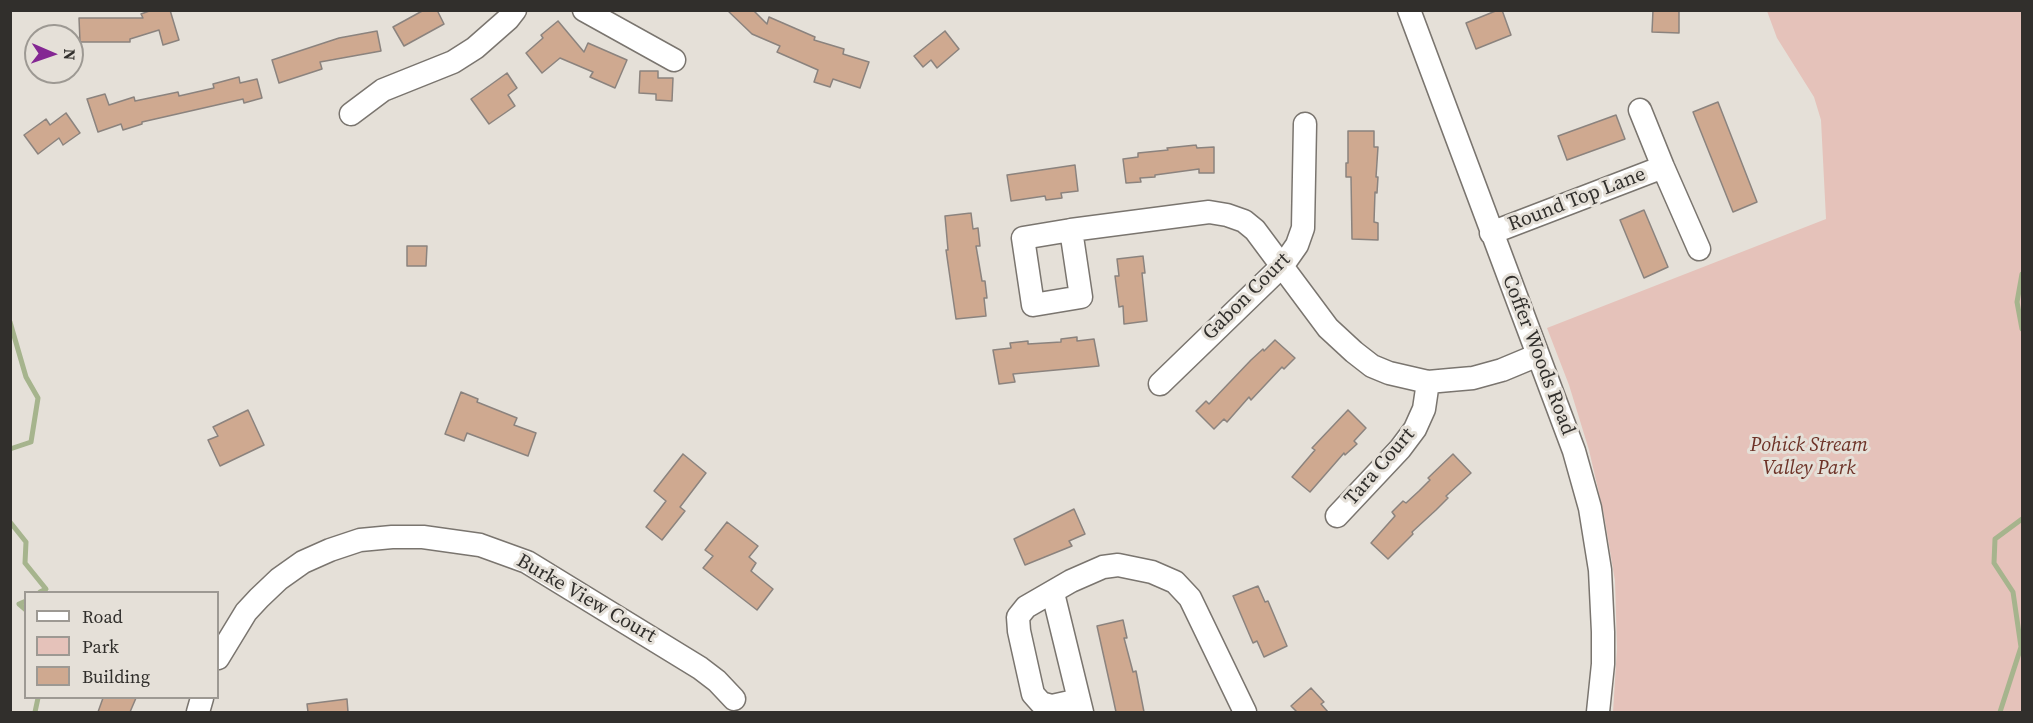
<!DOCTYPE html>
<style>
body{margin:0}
#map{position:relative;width:2033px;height:723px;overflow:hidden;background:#e5e0d8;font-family:"Source Serif 4",serif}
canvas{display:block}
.frame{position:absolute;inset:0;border:12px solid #312f2c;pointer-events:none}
.legend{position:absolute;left:24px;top:591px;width:195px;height:108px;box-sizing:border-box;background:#e5e0d8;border:2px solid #9d9993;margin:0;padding:8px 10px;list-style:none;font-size:18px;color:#312f2c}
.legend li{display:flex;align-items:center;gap:12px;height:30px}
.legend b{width:30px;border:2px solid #9d9993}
.north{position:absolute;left:24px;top:24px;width:60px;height:60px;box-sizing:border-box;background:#e5e0d8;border:2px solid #9d9993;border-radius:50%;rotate:92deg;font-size:16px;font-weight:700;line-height:24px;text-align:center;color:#312f2c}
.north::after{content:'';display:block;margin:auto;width:21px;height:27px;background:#842793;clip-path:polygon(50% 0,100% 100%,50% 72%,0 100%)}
</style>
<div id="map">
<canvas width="2033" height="723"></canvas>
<div class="frame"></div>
<ul class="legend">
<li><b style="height:8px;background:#fff"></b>Road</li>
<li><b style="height:16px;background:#e5c2ba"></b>Park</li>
<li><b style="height:16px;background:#cfa990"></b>Building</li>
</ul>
<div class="north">N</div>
</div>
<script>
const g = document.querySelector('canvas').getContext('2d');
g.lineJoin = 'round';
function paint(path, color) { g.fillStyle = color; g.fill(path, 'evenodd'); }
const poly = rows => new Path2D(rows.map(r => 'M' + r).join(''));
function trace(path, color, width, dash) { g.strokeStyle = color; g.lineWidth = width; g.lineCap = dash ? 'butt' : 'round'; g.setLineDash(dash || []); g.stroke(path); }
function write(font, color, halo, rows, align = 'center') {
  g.font = font + ' "Source Serif 4",serif'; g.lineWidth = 6; g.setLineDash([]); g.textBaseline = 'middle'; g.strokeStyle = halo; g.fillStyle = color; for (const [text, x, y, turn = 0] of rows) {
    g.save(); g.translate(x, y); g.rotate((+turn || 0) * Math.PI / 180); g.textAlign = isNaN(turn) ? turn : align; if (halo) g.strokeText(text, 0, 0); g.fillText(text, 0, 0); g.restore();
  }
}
const green = poly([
 [1767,11,2022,11,2022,712,1613,712,1617,648,1615,581,1604,515,1589,450,1569,385,1547,328,1826,219,1821,120,1814,97,1777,38]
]);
const stream = poly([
 [2022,274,2017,302,2022,329],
 [10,322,26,377,38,398,31,442,10,449],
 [10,522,26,542,25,563,46,589,40,592],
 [26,601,19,604,26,610],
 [35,712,38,698],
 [2000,712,2021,647,2013,592,1994,563,1995,539,2022,519]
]);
const building = poly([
 [152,10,170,10,179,40,163,45,159,30,130,39,130,42,80,42,79,18,143,18,141,14,152,10],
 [424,10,437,10,444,24,404,46,393,27,424,10],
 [727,10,753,10,767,24,769,17,815,37,814,40,844,49,843,54,869,62,860,88,833,79,830,87,814,82,818,70,777,52,780,46,752,34,727,10],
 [1498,10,1502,10,1511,35,1476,49,1466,23,1498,10],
 [1653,10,1679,10,1679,33,1652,32,1653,10],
 [558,21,584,52,588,43,627,60,615,88,590,77,593,72,560,58,542,73,526,53,543,38,541,35,558,21],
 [377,31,381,51,320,62,322,69,279,83,272,60,339,38,377,31],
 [945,31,959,49,937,68,931,60,923,67,914,56,945,31],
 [640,71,658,71,658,78,673,78,672,101,656,100,656,94,639,93,640,71],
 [507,73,517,88,508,95,515,106,489,124,471,99,507,73],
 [239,77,240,83,257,79,262,98,244,103,243,99,142,122,142,124,123,130,121,124,98,132,87,99,105,94,109,105,134,97,135,101,178,92,179,96,214,88,213,84,239,77],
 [1718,102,1757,202,1733,212,1693,112,1718,102],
 [66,113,80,133,63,145,59,138,38,154,24,135,46,119,50,125,66,113],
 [1616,115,1625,139,1567,160,1558,136,1616,115],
 [1348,131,1374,131,1374,147,1378,147,1376,177,1378,177,1377,193,1375,192,1374,222,1378,223,1378,240,1352,239,1351,177,1346,177,1346,163,1348,163,1348,131],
 [1196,145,1197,148,1214,147,1214,173,1199,173,1199,169,1155,175,1155,177,1140,178,1141,182,1126,183,1123,159,1138,157,1138,153,1168,150,1167,148,1196,145],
 [1075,165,1078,191,1061,193,1062,198,1046,200,1045,196,1011,201,1007,175,1075,165],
 [1644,210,1668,267,1644,278,1620,220,1644,210],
 [971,213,973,229,978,228,980,246,976,246,982,281,985,281,987,298,984,298,986,316,956,319,946,250,948,250,945,216,971,213],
 [407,246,427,246,426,266,407,266,407,246],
 [1143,256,1145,273,1142,273,1147,321,1124,324,1123,306,1119,307,1115,276,1119,276,1117,259,1143,256],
 [1077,337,1077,341,1094,339,1099,366,1013,374,1015,382,999,384,993,350,1011,348,1010,343,1028,341,1028,344,1061,342,1061,339,1077,337],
 [1275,340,1295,358,1284,369,1282,367,1251,400,1249,397,1227,422,1224,419,1214,429,1196,411,1206,401,1209,404,1251,360,1263,349,1264,351,1275,340],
 [461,392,478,399,477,402,517,418,514,425,536,433,528,456,467,433,464,441,445,434,461,392],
 [248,410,264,445,220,466,208,440,218,436,213,427,248,410],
 [1348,410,1366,428,1354,441,1357,444,1345,455,1344,453,1310,492,1292,477,1315,450,1312,448,1348,410],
 [683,454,706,473,680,507,685,511,662,540,646,527,666,501,654,491,683,454],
 [1453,454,1471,473,1446,496,1448,498,1436,510,1412,532,1413,534,1388,559,1371,543,1395,516,1392,512,1403,501,1406,503,1419,491,1430,480,1428,478,1453,454],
 [1074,509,1085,534,1069,541,1072,546,1025,565,1014,539,1074,509],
 [727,522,758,546,749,557,756,563,751,571,773,589,757,610,703,568,713,556,705,550,727,522],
 [1258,586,1265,602,1268,601,1287,646,1264,657,1257,641,1253,643,1233,596,1258,586],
 [1123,620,1127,638,1124,638,1133,672,1136,671,1144,712,1116,712,1113,698,1097,626,1123,620],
 [1311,688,1324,702,1321,704,1328,712,1297,712,1291,706,1311,688],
 [103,698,136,698,130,712,98,712,103,698],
 [347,699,348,712,308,712,307,704,347,699]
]);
const minor = poly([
 [584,10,674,60],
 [1409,10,1574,451,1590,508,1600,570,1603,632,1603,664,1598,712],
 [1640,110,1663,167,1699,249],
 [351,114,383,90,453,62,475,48,508,19,515,10],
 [1071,230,1081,297,1033,305,1023,238,1071,230,1209,212,1227,215,1244,221,1255,230,1328,328,1354,352,1372,366,1389,373,1428,382,1450,380,1473,378,1502,370,1538,355],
 [1491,233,1663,167],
 [1160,384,1283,265,1297,245,1303,228,1305,124],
 [1337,516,1400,449,1415,429,1424,409,1428,382],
 [1053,593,1082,712],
 [218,658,246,612,259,598,279,579,303,562,330,550,360,540,392,537,423,537,480,545,527,562,700,668,717,681,734,699],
 [1079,700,1052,706,1041,703,1033,694,1019,631,1018,617,1026,607,1071,581,1103,567,1118,565,1152,572,1175,582,1190,598,1245,712],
 [198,712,202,698]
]);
const streetNames = [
 ["Round Top Lane",1577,200,-21],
 ["Gabon Court",1247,297,-45],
 ["Coffer Woods Road",1538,355,69],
 ["Tara Court",1380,467,-49],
 ["Burke View Court",586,599,30]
];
const parkNames = [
 ["Pohick Stream",1809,446],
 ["Valley Park",1809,469]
];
paint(green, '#e5c2ba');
trace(stream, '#a6b48d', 5);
paint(building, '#cfa990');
trace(building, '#8b837e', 1.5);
trace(minor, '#7a756f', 25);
trace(minor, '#fff', 22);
write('20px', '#312f2c', '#e5e0d8', streetNames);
write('italic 20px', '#6d3227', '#e5e0d8', parkNames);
</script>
